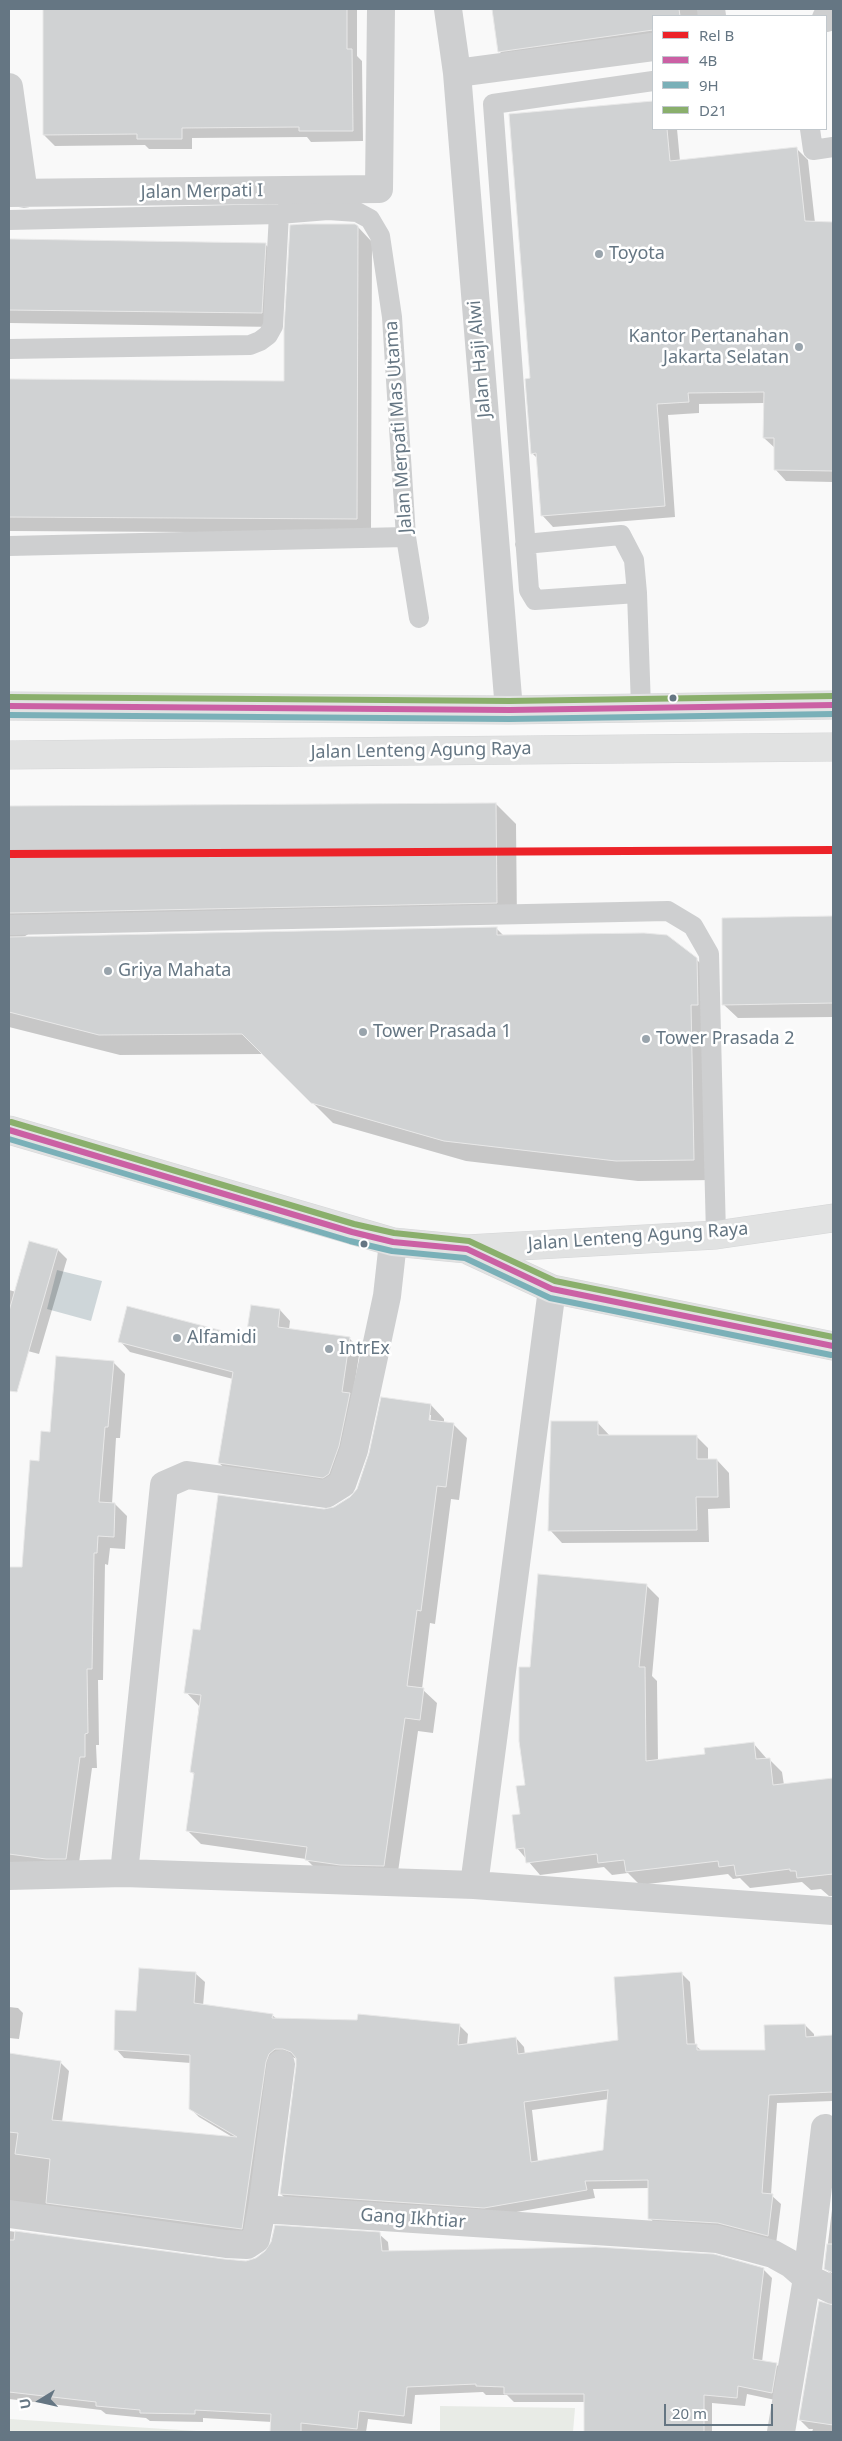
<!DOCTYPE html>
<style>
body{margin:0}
#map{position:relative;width:842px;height:2441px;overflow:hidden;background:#f9f9f9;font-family:"Noto Sans",sans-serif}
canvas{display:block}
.frame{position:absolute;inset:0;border:10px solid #657683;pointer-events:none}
.legend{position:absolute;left:652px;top:15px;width:175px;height:115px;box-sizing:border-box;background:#fff;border:1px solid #c1c8cd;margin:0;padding:6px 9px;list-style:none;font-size:15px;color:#657683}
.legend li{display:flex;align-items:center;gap:10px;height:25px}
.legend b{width:25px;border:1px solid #c1c8cd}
.north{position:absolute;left:15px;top:2376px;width:50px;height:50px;-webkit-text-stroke:4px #fff;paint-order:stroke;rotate:260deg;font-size:14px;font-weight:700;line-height:20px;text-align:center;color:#657683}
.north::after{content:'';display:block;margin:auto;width:18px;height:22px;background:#657683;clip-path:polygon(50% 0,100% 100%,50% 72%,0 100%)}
.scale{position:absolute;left:664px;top:2404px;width:109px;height:22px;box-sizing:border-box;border:2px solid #657683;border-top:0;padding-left:6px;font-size:15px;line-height:18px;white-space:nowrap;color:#657683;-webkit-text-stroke:4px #fff;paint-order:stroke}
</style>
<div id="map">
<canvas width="842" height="2441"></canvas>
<div class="frame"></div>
<ul class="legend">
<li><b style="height:6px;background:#ec2329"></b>Rel B</li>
<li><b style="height:6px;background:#cb60a4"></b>4B</li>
<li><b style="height:6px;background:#7ab0b8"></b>9H</li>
<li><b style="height:6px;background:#8aaf6c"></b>D21</li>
</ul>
<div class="north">U</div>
<div class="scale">20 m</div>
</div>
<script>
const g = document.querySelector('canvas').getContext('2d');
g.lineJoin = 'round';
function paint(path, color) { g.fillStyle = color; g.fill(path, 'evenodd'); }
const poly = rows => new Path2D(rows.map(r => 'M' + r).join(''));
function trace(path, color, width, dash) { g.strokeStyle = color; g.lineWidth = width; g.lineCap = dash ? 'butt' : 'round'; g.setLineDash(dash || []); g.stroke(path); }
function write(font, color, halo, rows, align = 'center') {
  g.font = font + ' "Noto Sans",sans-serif'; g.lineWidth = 5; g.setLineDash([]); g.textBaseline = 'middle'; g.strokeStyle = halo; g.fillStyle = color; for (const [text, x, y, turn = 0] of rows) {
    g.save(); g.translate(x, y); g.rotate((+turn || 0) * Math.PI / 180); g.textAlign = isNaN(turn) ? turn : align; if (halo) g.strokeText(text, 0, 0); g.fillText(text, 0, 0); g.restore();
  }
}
const green = poly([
 [440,2406,575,2408,573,2432,440,2432],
 [9,2419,212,2432,9,2432]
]);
const water = poly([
 [57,1270,102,1281,91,1321,47,1309]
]);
const shadow = poly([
 [44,9,357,9,357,56,362,61,363,141,311,142,307,137,192,138,192,149,149,149,145,145,55,146,44,135],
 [493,9,701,9,702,16,653,16,653,41,509,61,499,51],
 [653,102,653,129,677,129,680,161,797,149,808,160,815,223,833,223,833,482,786,481,775,469,776,449,764,438,765,403,699,404,699,413,668,415,675,517,553,527,542,515,538,459,532,453,531,379,510,115],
 [358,227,372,242,371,533,9,531,9,381,285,382],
 [9,241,265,244,279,258,276,327,9,323],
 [496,804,516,824,517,923,30,933,22,938,496,928,504,936,696,959,717,980,714,1180,638,1181,466,1161,333,1123,264,1054,120,1055,9,1027,9,807],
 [833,918,833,1017,738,1018,723,1004,723,920],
 [30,1242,58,1250,67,1259,39,1354,9,1346,9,1290,16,1292],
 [280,1310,290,1321,289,1329,349,1338,360,1349,339,1484,230,1473,219,1463,233,1379,130,1352,120,1341,247,1339],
 [113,1362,125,1374,120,1438,116,1438,112,1504,115,1504,127,1516,125,1549,110,1548,108,1565,105,1564,103,1680,98,1680,99,1745,96,1745,97,1768,92,1768,78,1870,9,1864,9,1568,23,1568,40,1462,51,1433],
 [431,1405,444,1419,444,1423,453,1424,467,1438,459,1500,451,1499,435,1624,430,1623,422,1689,437,1703,433,1733,418,1731,397,1879,320,1873,306,1859,201,1844,188,1831,195,1775,191,1772,199,1706,186,1692,201,1631,324,1511,335,1508,351,1498],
 [429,1415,431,1415,430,1426,427,1426],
 [597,1422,610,1436,696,1436,708,1448,708,1460,717,1460,729,1473,730,1508,708,1509,709,1542,562,1543,550,1530],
 [646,1585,659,1598,652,1676,657,1681,658,1761,706,1755,753,1743,767,1759,769,1759,782,1772,784,1785,833,1779,833,1896,829,1896,821,1889,811,1890,802,1882,750,1888,740,1878,733,1879,728,1874,640,1885,628,1873,612,1875,604,1867,540,1875,517,1848,526,1786,531,1669],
 [196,1974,205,1982,203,2006,272,2015,277,2019,459,2025,468,2034,467,2045,516,2038,524,2047,525,2055,620,2041,682,1974,690,1982,695,2045,702,2051,766,2051,805,2025,814,2034,814,2038,833,2037,833,2101,777,2103,771,2195,781,2204,776,2244,658,2227,650,2218,649,2188,593,2189,595,2198,494,2216,290,2203,281,2194,298,2066,297,2059,292,2057,284,2058,250,2237,9,2210,9,2054,60,2062,69,2071,62,2122,234,2138,199,2117,190,2108,191,2063,124,2058,116,2049,137,2012],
 [609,2099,605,2151,538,2162,532,2110],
 [9,2007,18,2008,23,2013,19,2039,9,2038],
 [833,2201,833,2276,825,2268],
 [9,2231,225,2261,247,2262,266,2253,379,2234,388,2242,389,2252,763,2269,772,2278,762,2362,776,2364,785,2373,780,2401,747,2394,745,2406,712,2403,712,2432,585,2432,585,2402,514,2402,507,2395,486,2395,483,2392,415,2395,412,2424,368,2419,366,2432,272,2432,272,2422,203,2418,203,2422,150,2421,146,2418,106,2414,101,2410,9,2399],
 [820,2302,833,2307,833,2432,812,2432,813,2429,809,2429,800,2420]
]);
const building = poly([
 [43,9,347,9,347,49,352,49,353,131,299,131,299,127,182,128,182,139,137,139,137,134,43,135,43,9],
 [492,9,679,9,680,16,653,16,653,30,498,52,492,9],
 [653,101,653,129,667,129,670,161,797,147,805,221,833,222,833,471,774,470,774,438,763,438,764,392,688,393,689,402,657,404,665,506,541,516,536,453,531,454,525,379,530,378,509,114,653,101],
 [304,224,355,224,358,226,357,519,9,517,9,379,284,381,284,329,290,225,304,224],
 [9,239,266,243,262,313,9,310,9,239],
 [496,803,497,903,9,913,9,806,496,803],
 [833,916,833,1003,722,1005,722,918,833,916],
 [497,927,497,935,644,933,667,935,697,958,698,1005,691,1005,694,1160,616,1161,444,1141,311,1103,242,1034,99,1035,9,1012,9,937,497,927],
 [29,1241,58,1249,17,1392,9,1391,9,1311,29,1241],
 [251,1305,280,1309,278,1327,350,1337,342,1392,350,1393,339,1446,329,1474,323,1478,218,1463,233,1372,118,1342,127,1306,246,1337,251,1305],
 [56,1356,114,1361,108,1427,105,1427,99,1502,115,1503,114,1537,98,1536,97,1553,94,1553,92,1669,87,1669,88,1733,85,1734,85,1757,80,1757,66,1859,46,1859,9,1854,9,1567,22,1567,30,1460,39,1461,41,1431,50,1432,56,1356],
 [381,1397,431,1404,429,1420,454,1423,446,1487,437,1486,421,1611,417,1610,407,1686,424,1688,420,1720,405,1718,384,1866,340,1865,305,1860,307,1847,186,1831,194,1773,190,1772,201,1695,184,1693,193,1629,200,1630,218,1495,324,1509,334,1507,350,1497,357,1489,369,1453,381,1397],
 [551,1421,598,1421,598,1435,697,1435,697,1459,717,1459,718,1497,696,1497,697,1530,548,1531,551,1421],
 [538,1574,647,1584,639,1667,645,1667,646,1761,705,1754,704,1748,754,1742,756,1759,770,1758,773,1785,833,1778,833,1874,797,1878,796,1871,790,1871,790,1869,736,1876,734,1865,719,1867,718,1861,626,1872,624,1860,598,1863,597,1854,526,1863,524,1848,516,1849,512,1815,520,1814,516,1786,525,1785,519,1741,519,1667,530,1667,538,1574],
 [139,1968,196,1972,194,2003,273,2014,272,2018,357,2020,358,2014,460,2024,458,2045,516,2037,518,2054,618,2040,614,1977,682,1972,687,2044,697,2044,697,2050,765,2050,764,2025,805,2024,806,2037,833,2035,833,2092,769,2095,762,2193,773,2194,768,2236,718,2223,648,2219,648,2180,585,2181,587,2190,484,2208,280,2194,296,2066,296,2058,291,2052,283,2049,275,2049,269,2054,266,2062,242,2229,46,2203,50,2159,15,2154,18,2133,9,2132,9,2053,61,2061,52,2120,237,2137,189,2109,190,2055,114,2050,115,2010,136,2011,139,1968],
 [608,2090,603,2150,531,2162,524,2102,608,2090],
 [275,2225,380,2232,382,2251,596,2247,714,2254,764,2268,753,2359,777,2363,772,2393,738,2386,737,2398,704,2395,704,2432,584,2432,584,2394,504,2394,504,2387,476,2386,476,2384,407,2387,404,2416,359,2411,357,2429,301,2423,301,2432,270,2432,271,2414,195,2410,195,2414,140,2413,140,2410,96,2406,96,2402,9,2392,9,2240,14,2240,15,2231,224,2259,246,2261,256,2258,265,2251,271,2242,275,2225],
 [827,2244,833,2244,833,2273,824,2269,827,2244],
 [819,2301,833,2305,833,2425,799,2420,819,2301]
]);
const service = poly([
 [810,129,813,150,833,147],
 [9,220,279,214,328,210,357,212,370,219,380,236,392,317,406,537,419,618],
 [9,349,250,345,260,341,268,335,273,326,279,214],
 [525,544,621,535,634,560,637,593,641,707],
 [9,546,406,537],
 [637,593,535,600,529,590,493,104,653,81],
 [9,925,668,911,693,926,709,954,716,1235]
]);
const minor = poly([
 [448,9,457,73,509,710],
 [711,9,712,16],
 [826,18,833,16],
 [457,73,653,47],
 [9,87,24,194],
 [9,193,379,189,381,9],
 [124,1873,164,1485,187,1475,326,1494,342,1484,354,1450,387,1296,393,1242],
 [9,1876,124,1873,474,1885,833,1911],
 [474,1885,552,1289],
 [262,2209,281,2064],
 [9,2214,226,2244,247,2245,256,2239,262,2209,717,2239,773,2254,791,2264,807,2278,833,2290],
 [781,2432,807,2278,825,2128]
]);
const primary = poly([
 [9,706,509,710,833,705],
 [9,755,833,747],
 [9,1130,393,1242,467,1249,716,1235,833,1218],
 [470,1251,552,1289,833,1346]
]);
const bus1 = poly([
 [9,706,509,710,833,705],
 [9,1130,352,1232,393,1242,467,1249,552,1289,833,1346]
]);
const bus2 = poly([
 [9,715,509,719,833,714],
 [9,1139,350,1241,392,1251,465,1258,550,1298,831,1355]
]);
const bus3 = poly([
 [9,697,509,701,833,696],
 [11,1122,354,1224,394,1233,469,1241,555,1281,833,1337]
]);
const rail1 = poly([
 [9,854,833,850]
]);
const markers = [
 [599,254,5,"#99a4ac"],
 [799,347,5,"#99a4ac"],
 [673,698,4.5,"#657683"],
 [108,971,5,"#99a4ac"],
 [363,1032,5,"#99a4ac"],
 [646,1039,5,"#99a4ac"],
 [364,1244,4.5,"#657683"],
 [177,1338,5,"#99a4ac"],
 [329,1349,5,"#99a4ac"]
];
const streetNames = [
 ["Jalan Merpati I",202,192,-1],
 ["Jalan Haji Alwi",480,359,-95],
 ["Jalan Merpati Mas Utama",399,427,-94],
 ["Jalan Lenteng Agung Raya",421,751,-1],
 ["Jalan Lenteng Agung Raya",638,1237,-4],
 ["Gang Ikhtiar",413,2219,4]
];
const poiNames = [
 ["Toyota",609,254],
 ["Kantor Pertanahan",789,337,"right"],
 ["Jakarta Selatan",789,358,"right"],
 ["Griya Mahata",118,971],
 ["Tower Prasada 1",373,1032],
 ["Tower Prasada 2",656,1039],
 ["Alfamidi",187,1338],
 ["IntrEx",339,1349]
];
paint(green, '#e8ebe6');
paint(water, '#ced6d9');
paint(shadow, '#0003');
paint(building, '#d0d2d3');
trace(building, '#e8e8e8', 1);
trace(primary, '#d5d6d7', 29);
trace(service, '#cecfd0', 20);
trace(minor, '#cecfd0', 28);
trace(primary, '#e1e2e2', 28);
trace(bus1, '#cb60a4', 6);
trace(bus2, '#7ab0b8', 6);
trace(bus3, '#8aaf6c', 6);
trace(rail1, '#ec2329', 8);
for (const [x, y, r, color] of markers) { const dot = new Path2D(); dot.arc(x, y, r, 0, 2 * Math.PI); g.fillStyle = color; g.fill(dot); trace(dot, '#fff', 2); }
write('18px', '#657683', '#fff', streetNames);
write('18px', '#657683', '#fff', poiNames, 'left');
</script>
